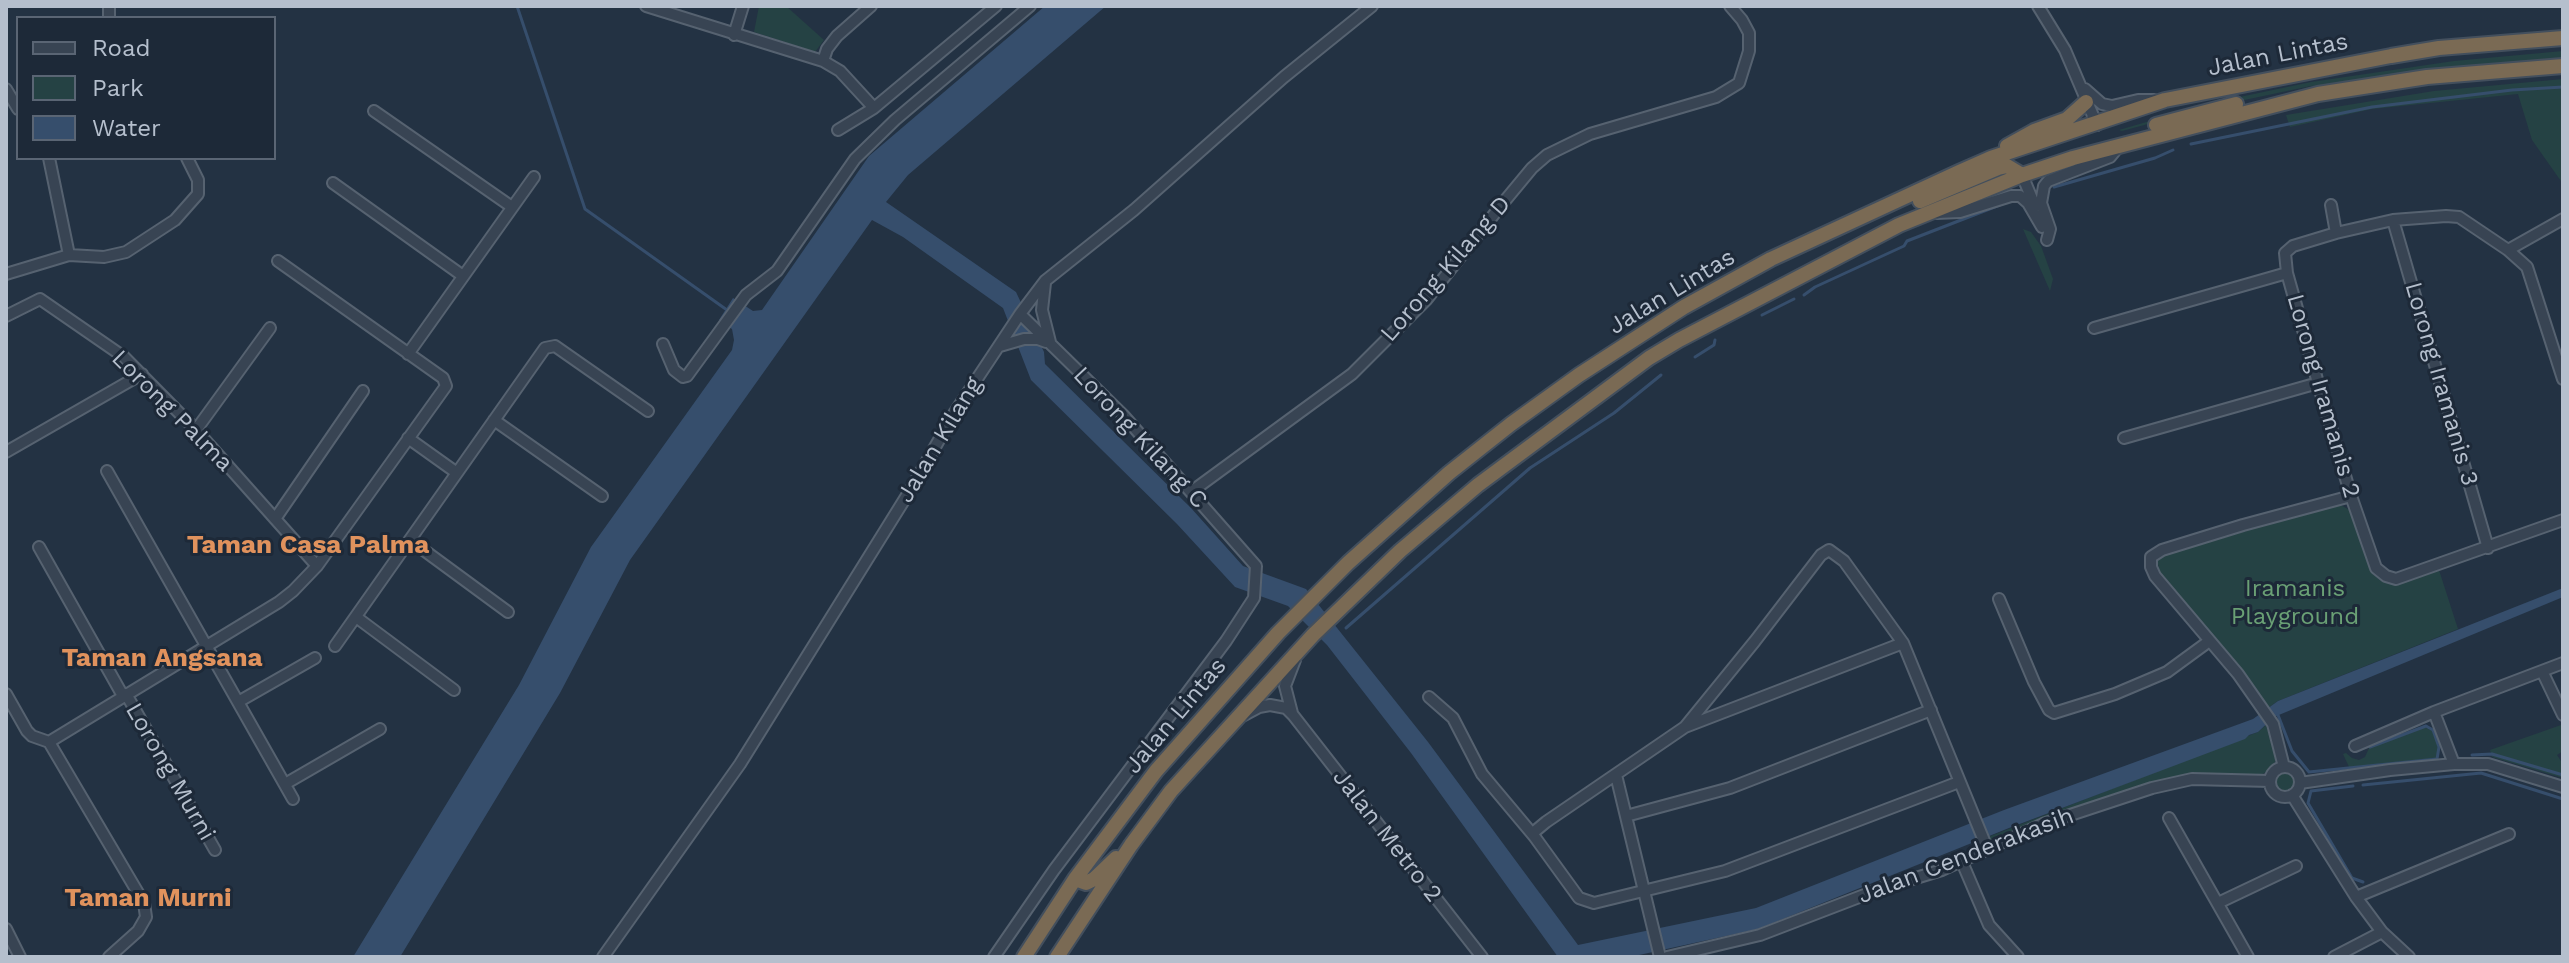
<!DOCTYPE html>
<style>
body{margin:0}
#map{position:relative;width:2569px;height:963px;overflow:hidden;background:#233243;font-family:"Work Sans",sans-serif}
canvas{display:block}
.frame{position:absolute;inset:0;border:8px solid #b5bfcd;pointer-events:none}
.legend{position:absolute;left:16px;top:16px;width:260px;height:144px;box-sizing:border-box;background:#1d2938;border:2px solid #5a6574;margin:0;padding:10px 14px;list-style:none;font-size:24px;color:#b5bfcd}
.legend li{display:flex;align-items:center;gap:16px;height:40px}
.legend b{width:40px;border:2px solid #5a6574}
</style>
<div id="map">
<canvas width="2569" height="963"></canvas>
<div class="frame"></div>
<ul class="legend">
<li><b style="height:10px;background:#384453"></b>Road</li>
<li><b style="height:22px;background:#254244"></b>Park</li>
<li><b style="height:22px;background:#364e6c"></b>Water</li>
</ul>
</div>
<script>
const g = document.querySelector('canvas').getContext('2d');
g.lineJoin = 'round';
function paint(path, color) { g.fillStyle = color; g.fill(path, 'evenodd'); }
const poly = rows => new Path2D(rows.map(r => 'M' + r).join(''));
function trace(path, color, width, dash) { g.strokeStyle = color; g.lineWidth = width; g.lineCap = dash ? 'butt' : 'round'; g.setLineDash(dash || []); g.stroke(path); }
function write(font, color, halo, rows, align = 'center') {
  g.font = font + ' "Work Sans",sans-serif'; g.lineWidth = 6; g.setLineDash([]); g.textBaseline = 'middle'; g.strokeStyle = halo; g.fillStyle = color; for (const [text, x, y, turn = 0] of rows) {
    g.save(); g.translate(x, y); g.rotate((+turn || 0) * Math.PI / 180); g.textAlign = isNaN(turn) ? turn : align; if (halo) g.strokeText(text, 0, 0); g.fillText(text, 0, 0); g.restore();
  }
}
const green = poly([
 [759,6,786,6,824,40,815,52,754,32],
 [2563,51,2563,59,2346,84,2311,86,2211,107,2122,131,2119,130,2211,103,2311,82,2454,61],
 [2563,79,2563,184,2532,140,2518,94,2372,109,2290,127,2286,115,2434,91],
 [2023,229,2031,232,2041,246,2053,279,2050,291],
 [2339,504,2353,512,2374,575,2380,580,2398,584,2439,570,2458,629,2278,701,2268,708,2241,670,2160,573,2157,560,2162,554],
 [2266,725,2277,757,2272,768,2261,775,2203,773,2177,776,2051,818,1992,842,1988,837,2258,732],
 [2561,725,2563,751,2557,755,2563,764,2563,778,2492,757,2490,750],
 [2425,727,2432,731,2439,747,2436,758,2349,767,2343,754,2346,753,2352,758,2359,760,2365,757,2369,748],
 '2274 782a11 11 0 1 1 22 0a11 11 0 1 1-22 0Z'
]);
const water = poly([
 [1045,6,1106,6,908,175,886,202,1016,292,1044,352,1045,364,1191,508,1243,566,1306,589,1428,742,1578,945,1756,908,2004,810,2253,719,2278,701,2563,588,2563,597,2274,717,2258,732,2249,735,2245,739,2009,828,1758,929,1630,957,1558,957,1411,753,1327,645,1288,606,1235,587,1177,524,1031,380,1003,308,903,237,872,220,630,560,560,693,400,957,353,957,519,685,591,547,732,350,734,340,732,329,719,320,733,298,753,311,762,310,869,156]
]);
const stream = poly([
 [517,6,585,209,727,310],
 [2191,144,2372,107,2512,90,2563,87],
 [2054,187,2155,158,2173,150],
 [1804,295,1815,287,1904,246,1907,241,2010,201],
 [1762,315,1794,299],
 [1695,357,1714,345,1715,340],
 [1346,628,1530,468,1614,413,1661,375],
 [2278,715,2292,751,2309,772,2437,759,2439,747,2433,730,2426,726,2370,747],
 [2472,755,2492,754,2563,775],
 [2363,785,2481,773,2563,799],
 [2353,786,2311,791,2308,803,2352,878,2363,882]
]);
const minor = poly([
 [109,6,109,18],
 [646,6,823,61,840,71,874,108,996,6],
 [2038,6,2065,50,2097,125],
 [734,35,743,6],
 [823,61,827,49,837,36,871,6],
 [6,89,18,109],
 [2085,89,2102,104,2112,106,2138,100,2154,100],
 [374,111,512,207],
 [838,130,874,108],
 [49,158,69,255],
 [2022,175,2035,206],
 [333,183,463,276],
 [2331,205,2336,233],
 [1936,213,1960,212,2011,196,2020,196,2028,203,2042,227],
 [2393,220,2488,548],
 [2047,240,2050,229,2041,203,2044,186,2048,181,2110,157,2119,146],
 [2508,250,2563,219],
 [6,274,69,255,104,257,126,252,175,220,198,194,198,180,187,158],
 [1045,283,1042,310,1050,342],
 [6,316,40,299,124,357,196,430,317,566],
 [2094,328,2287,273],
 [663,344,674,370,683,377,687,376,746,295,777,271,855,159,895,120,1030,6],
 [1000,346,1024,339,1038,339,1046,342],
 [408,354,534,177],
 [2563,379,2527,267,2508,250,2459,217,2446,216,2393,220,2336,233,2293,246,2285,253,2287,273,2318,383,2351,496,2376,568,2386,576,2396,579,2563,520],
 [494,420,602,496],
 [196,430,270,328],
 [408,438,457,473],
 [2124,438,2318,383],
 [6,452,142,374],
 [107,471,293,799],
 [1191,492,1352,374,1427,299,1503,203,1532,168,1547,155,1590,134,1716,97,1739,83,1749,51,1749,33,1742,20,1730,6],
 [275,519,363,391],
 [410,540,508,612],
 [39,547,123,696],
 [1999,599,2034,682,2049,710,2054,713,2115,694,2167,672,2208,642],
 [356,617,454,690],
 [1903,643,1685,727,1546,822,1534,832,1534,836,1579,898,1594,903,1725,871,1959,782],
 [335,646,545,348,555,346,648,411],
 [2542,671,2563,715],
 [6,694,27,731,32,736,49,742],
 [126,694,215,850],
 [1429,697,1453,718,1482,774,1534,836],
 [238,702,315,658],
 [2434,712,2454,764],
 [1292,713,1285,686,1295,660],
 [1244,715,1259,707,1270,705,1286,708,1293,715,1482,957],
 [1685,727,1755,641,1821,555,1829,550,1844,561,1903,643,1987,848],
 [2355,746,2434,712,2563,663],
 '2270 782a15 15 0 1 1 30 0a15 15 0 1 1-30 0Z',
 [2284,767,2273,724,2238,674,2155,576,2151,567,2151,557,2162,550,2243,525,2351,496],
 [1616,775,1660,957],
 [2300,783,2390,770,2454,764,2488,764,2563,787],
 [285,784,380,729],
 [2292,795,2356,897,2382,932,2409,957],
 [1626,816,1730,788,1931,710],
 [2169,818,2248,957],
 [1962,862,1989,925,2018,957],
 [2356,897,2509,834],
 [2218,903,2296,866],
 [6,929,20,957],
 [109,957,138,931,146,917,144,903,49,742,279,602,293,591,317,566,446,386,443,378,278,261],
 [603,957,740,764,911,489,955,412,1020,314,1045,281,1134,210,1284,77,1372,6],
 [994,957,1054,870,1226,641,1254,598,1256,566,1123,415,1020,314],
 [1667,957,1760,935,1880,889,1942,870,2043,824,2152,788,2192,779,2270,781],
 [2334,957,2382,932]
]);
const highway = poly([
 [2156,125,2236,104],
 [2007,146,2034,131,2067,119,2086,102],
 [1920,201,1998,168,2007,166,2022,175],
 [1075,879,1086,883,1094,879,1116,858],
 [1024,957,1075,879,1156,771,1278,633,1348,563,1449,473,1511,424,1579,375,1684,307,1771,259,1959,172,1991,158,2165,100,2391,56,2439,48,2563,38],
 [1057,957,1131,845,1171,791,1313,635,1400,551,1478,485,1649,358,1679,340,1899,225,2022,175,2073,158,2318,94,2427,77,2563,66]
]);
const streetNames = [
 ["Jalan Lintas",2278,55,-11],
 ["Lorong Kilang D",1446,269,-49],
 ["Jalan Lintas",1672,292,-31],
 ["Lorong Iramanis 3",2441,384,74],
 ["Lorong Iramanis 2",2323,396,74],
 ["Lorong Palma",172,411,45],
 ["Lorong Kilang C",1140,438,47],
 ["Jalan Kilang",940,440,-59],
 ["Jalan Lintas",1176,716,-50],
 ["Lorong Murni",170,772,60],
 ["Jalan Metro 2",1387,836,52],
 ["Jalan Cenderakasih",1966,856,-21]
];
const parkNames = [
 ["Iramanis",2295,589],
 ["Playground",2295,617]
];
const neighbourhoodNames = [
 ["Taman Casa Palma",308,545],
 ["Taman Angsana",162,658],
 ["Taman Murni",148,898]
];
paint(green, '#254244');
paint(water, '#364e6c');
trace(stream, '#364e6c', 3);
trace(minor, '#566270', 14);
trace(highway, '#434f5d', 18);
trace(minor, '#384453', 10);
trace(highway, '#7a6a54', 14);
write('24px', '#b5bfcd', '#1d2938', streetNames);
write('24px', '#6aa075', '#1d2938', parkNames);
write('bold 26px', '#e0925d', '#1d2938', neighbourhoodNames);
</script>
